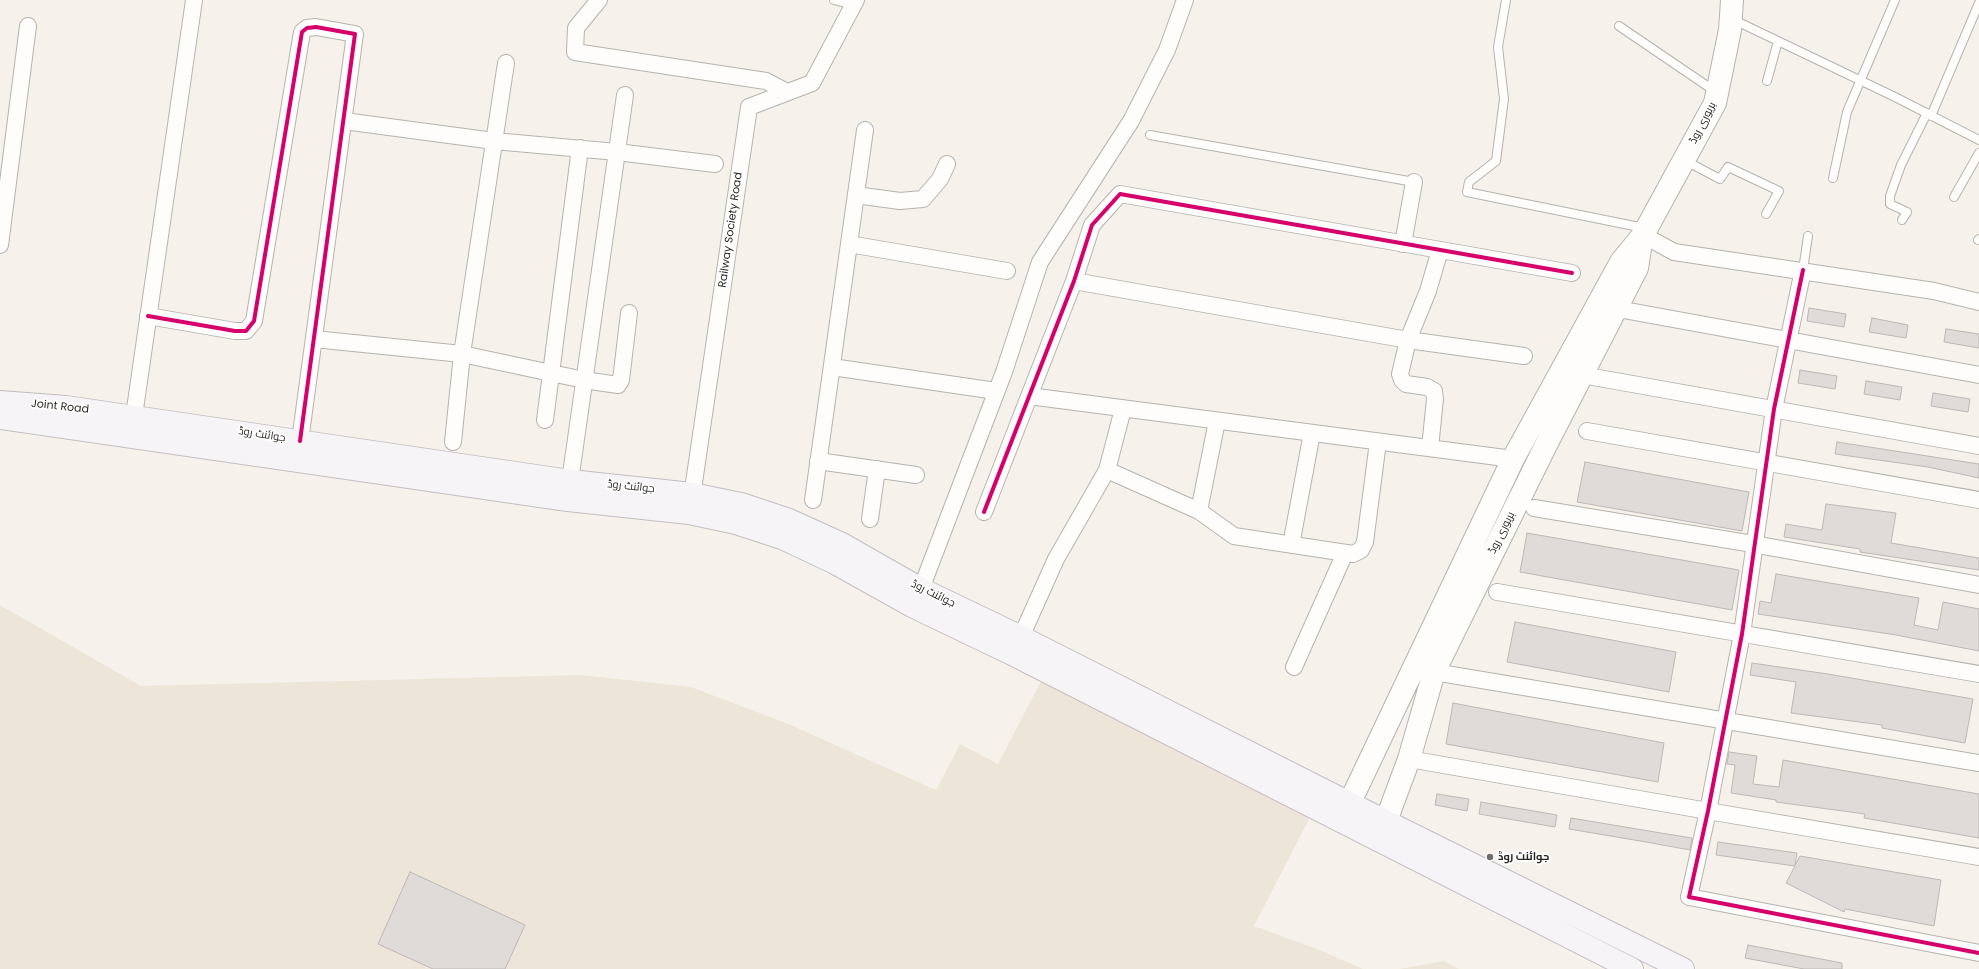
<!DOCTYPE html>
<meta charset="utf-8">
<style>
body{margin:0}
canvas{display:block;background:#f6f2eb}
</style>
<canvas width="1979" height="969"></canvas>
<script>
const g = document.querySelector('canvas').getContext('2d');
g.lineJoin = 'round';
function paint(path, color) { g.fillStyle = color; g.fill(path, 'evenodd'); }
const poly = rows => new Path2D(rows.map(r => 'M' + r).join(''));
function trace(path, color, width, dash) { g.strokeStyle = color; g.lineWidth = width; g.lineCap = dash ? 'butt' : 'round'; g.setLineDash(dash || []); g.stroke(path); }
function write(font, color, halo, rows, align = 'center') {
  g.font = font + ' Poppins,Cairo,sans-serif'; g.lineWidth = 4; g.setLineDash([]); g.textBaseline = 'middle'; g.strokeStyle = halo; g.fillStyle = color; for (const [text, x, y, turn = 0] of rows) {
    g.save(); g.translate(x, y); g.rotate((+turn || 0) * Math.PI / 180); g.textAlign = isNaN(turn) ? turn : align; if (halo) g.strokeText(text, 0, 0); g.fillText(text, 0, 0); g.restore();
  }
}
const built = poly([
 [0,605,141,686,582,675,691,687,786,723,936,790,960,744,998,764,1051,662,1320,798,1254,926,1317,949,1363,969,0,969],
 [1444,961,1459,969,1399,969]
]);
const building = poly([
 [1809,308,1846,314,1844,327,1807,321,1809,308],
 [1872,318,1908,325,1906,338,1869,332,1872,318],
 [1946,329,1979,334,1979,348,1944,342,1946,329],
 [1800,370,1837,376,1835,389,1798,383,1800,370],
 [1866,381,1902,387,1900,400,1864,394,1866,381],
 [1933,393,1970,399,1968,412,1931,406,1933,393],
 [1837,442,1979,464,1979,478,1928,467,1835,454,1837,442],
 [1585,462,1749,492,1742,531,1577,502,1585,462],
 [1826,504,1896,513,1891,543,1979,558,1979,570,1860,552,1860,549,1784,537,1786,524,1822,530,1826,504],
 [1527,533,1739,570,1732,610,1520,572,1527,533],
 [1776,574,1919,598,1914,625,1938,630,1943,602,1979,609,1979,651,1896,635,1758,614,1760,601,1771,603,1776,574],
 [1515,622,1676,652,1669,692,1507,662,1515,622],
 [1752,663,1828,674,1973,699,1965,743,1882,728,1882,725,1791,713,1796,682,1750,675,1752,663],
 [1453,703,1664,743,1658,782,1446,744,1453,703],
 [1729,752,1757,756,1753,784,1779,787,1783,760,1979,794,1979,838,1864,818,1865,814,1776,802,1776,800,1731,793,1735,765,1727,764,1729,752],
 [1437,794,1469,799,1467,811,1435,805,1437,794],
 [1481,802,1557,815,1555,827,1479,814,1481,802],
 [1571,818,1661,833,1692,838,1690,850,1646,842,1569,829,1571,818],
 [1718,842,1797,853,1795,865,1800,856,1941,880,1934,926,1845,909,1844,912,1786,883,1795,866,1716,855,1718,842],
 [410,872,525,925,505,969,433,969,378,944,410,872],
 [1748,945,1842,963,1842,969,1804,969,1745,958,1748,945]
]);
const service = poly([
 [834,0,853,5],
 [1506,0,1498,47,1504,99,1496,161,1469,182,1467,192,1644,228],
 [1732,19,1895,97,1979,140],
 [1619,26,1716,92],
 [1767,81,1778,41],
 [1931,116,1979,3],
 [1150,135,1414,182],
 [1684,160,1720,179,1728,167,1779,191,1766,214],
 [1833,178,1847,112,1895,0],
 [1954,197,1979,153],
 [1902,220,1907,212,1890,204,1890,196,1901,165,1927,113],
 [1978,240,1979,239],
 [1803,270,1808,236]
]);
const minor = poly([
 [599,0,576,28,575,52,766,81,787,92],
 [344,121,494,141,617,152,715,164],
 [856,195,900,201,923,199,940,179,947,164],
 [1643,235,1674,252,1934,291,1979,302],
 [849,244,1007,271],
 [1403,244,1414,182],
 [0,245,28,26],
 [1803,270,1774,409,1742,634,1708,811,1689,897,1979,953],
 [1074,281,1408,340,1524,356],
 [1618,309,1979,375],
 [148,316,235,331,246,331,254,321,302,32,307,28,316,27,355,34,300,441],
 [314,339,462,354,584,380,618,385,621,380,629,313],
 [832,367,996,391],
 [1582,375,1979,446],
 [1029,396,1513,459],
 [134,416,194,0],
 [545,420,580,148],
 [1587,431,1979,500],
 [453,442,462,354,506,63],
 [1430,448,1435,399,1434,391,1427,387,1406,384,1402,380,1400,374,1408,340,1428,291,1440,250],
 [818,461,916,475],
 [1107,470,1199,511,1234,536,1353,554,1361,550,1365,542,1378,442],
 [570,481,625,95],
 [813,500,865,130],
 [691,503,749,107,812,83,856,0],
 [1534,508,1753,544,1979,585],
 [1199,511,1217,421],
 [984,512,1074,281,1092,225,1120,194,1572,273],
 [870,519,877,469],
 [1291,545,1312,433],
 [921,589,1004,372,1040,262,1131,121,1167,50,1185,0],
 [1497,592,1979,674],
 [1021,637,1056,559,1107,470,1123,409],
 [1294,667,1345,553],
 [1434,672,1979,763],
 [1409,759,1708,811,1979,857]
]);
const secondary = poly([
 [1341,821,1513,459,1621,262,1643,235,1715,103,1730,30,1732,0],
 [1378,838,1386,821,1409,759,1434,672,1545,447,1637,268,1642,236]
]);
const primary = poly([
 [0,402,66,407,570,481,692,494,741,504,789,520,842,544,921,589,1021,637,1349,803,1683,969],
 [0,418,568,500,689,513,736,523,782,538,833,562,912,606,1012,654,1632,969]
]);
const cycleway = poly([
 [1803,270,1774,409,1742,634,1708,811,1689,897,1979,953],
 [148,316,235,331,246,331,254,321,302,32,307,28,316,27,355,34,300,441],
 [984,512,1074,281,1092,225,1120,194,1572,273]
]);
const markers = [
 [1490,857,4,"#716e69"]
];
const streetNames = [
 ["بریوری روڈ",1703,123,-63],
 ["Railway Society Road",731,230,-82],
 ["Joint Road",60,407,6],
 ["جوائنٹ روڈ",262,435,9],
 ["جوائنٹ روڈ",631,487,6],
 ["بریوری روڈ",1502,533,-64],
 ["جوائنٹ روڈ",933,594,26]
];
const poiNames = [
 ["جوائنٹ روڈ",1498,857]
];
paint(built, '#ede6d8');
paint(building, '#dedbd9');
trace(building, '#bcb8b7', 1);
trace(service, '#b6b3ae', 10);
trace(minor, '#b6b3ae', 18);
trace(secondary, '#b6b3ae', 24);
trace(primary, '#c4bec2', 24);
trace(service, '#fefdfc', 8);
trace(minor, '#fefdfc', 16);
trace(secondary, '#fefdfc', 22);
trace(primary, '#f6f4f6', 22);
trace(cycleway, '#d6006c', 4);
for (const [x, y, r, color] of markers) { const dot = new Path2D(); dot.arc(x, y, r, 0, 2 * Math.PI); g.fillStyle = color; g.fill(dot); trace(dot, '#fff', 1.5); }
write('11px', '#2a2723', '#fff', streetNames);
write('bold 11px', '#2a2723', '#fff', poiNames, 'left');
</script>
